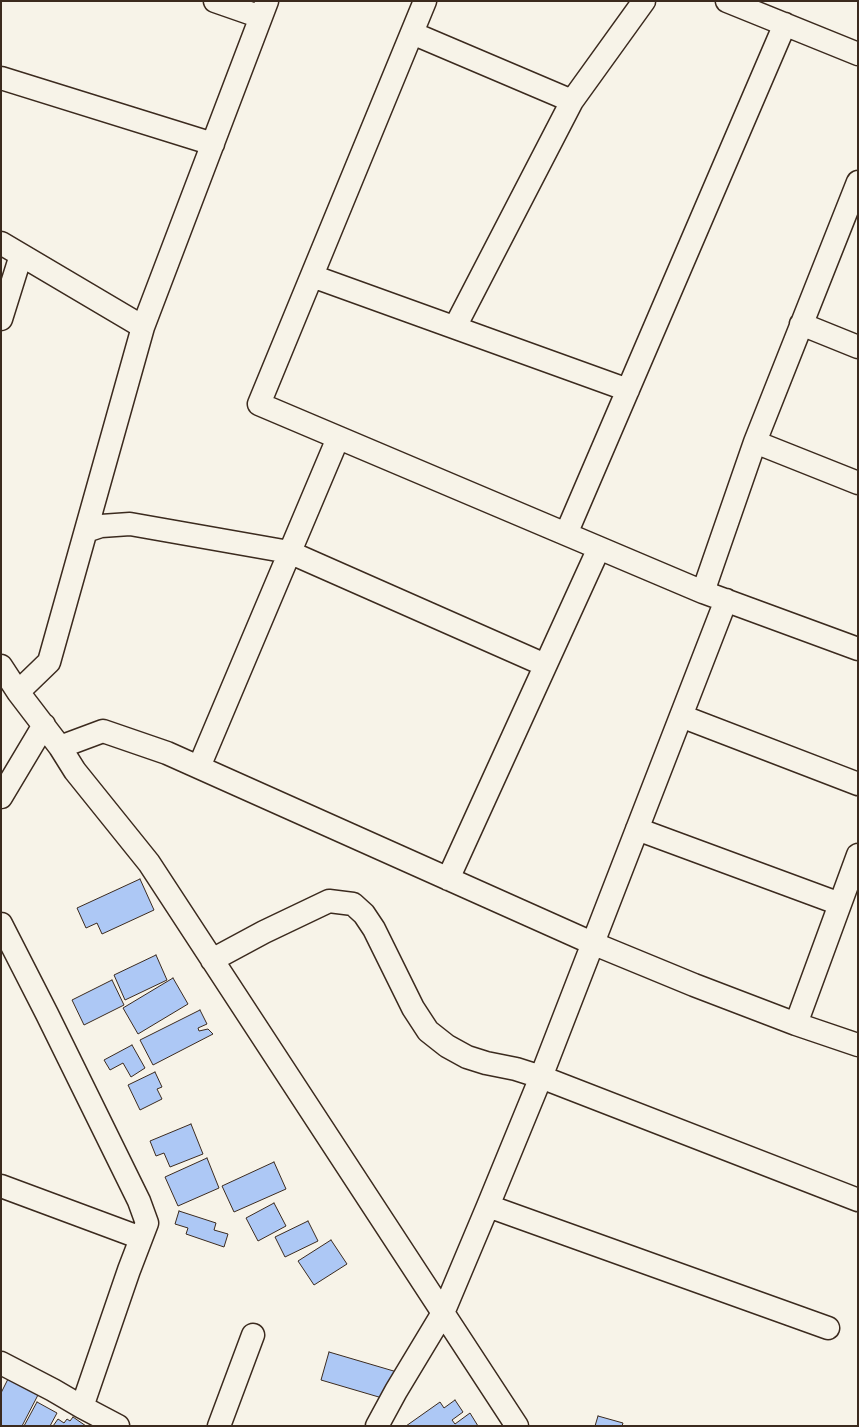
<!DOCTYPE html>
<style>
body{margin:0}
#map{position:relative;width:859px;height:1427px;overflow:hidden;background:#f7f3e8;font-family:"Balsamiq Sans",sans-serif}
canvas{display:block}
.frame{position:absolute;inset:0;border:2px solid #3b2a1e;pointer-events:none}
</style>
<div id="map">
<canvas width="859" height="1427"></canvas>
<div class="frame"></div>
</div>
<script>
const g = document.querySelector('canvas').getContext('2d');
g.lineJoin = 'round';
function paint(path, color) { g.fillStyle = color; g.fill(path, 'evenodd'); }
const poly = rows => new Path2D(rows.map(r => 'M' + r).join(''));
function trace(path, color, width, dash) { g.strokeStyle = color; g.lineWidth = width; g.lineCap = dash ? 'butt' : 'round'; g.setLineDash(dash || []); g.stroke(path); }
const building = poly([
 [140,879,154,910,102,934,97,923,86,928,77,908,140,879],
 [156,955,167,980,125,1000,114,975,156,955],
 [173,978,188,1004,138,1034,123,1008,173,978],
 [112,980,124,1005,84,1025,72,1000,112,980],
 [200,1010,207,1024,198,1028,199,1031,208,1029,213,1034,153,1065,140,1040,200,1010],
 [132,1045,145,1068,131,1077,123,1063,110,1070,104,1060,132,1045],
 [155,1072,162,1087,157,1089,162,1099,140,1110,128,1085,155,1072],
 [191,1124,203,1154,170,1167,164,1153,156,1156,150,1141,191,1124],
 [207,1158,219,1188,178,1206,165,1177,207,1158],
 [274,1162,286,1189,234,1212,222,1186,274,1162],
 [274,1203,286,1226,258,1241,246,1218,274,1203],
 [179,1211,216,1223,214,1230,228,1234,224,1247,186,1234,188,1228,175,1224,179,1211],
 [308,1221,318,1241,285,1257,275,1237,308,1221],
 [331,1240,347,1264,314,1285,298,1261,331,1240],
 [329,1352,397,1372,389,1400,321,1380,329,1352],
 [9,1377,39,1393,22,1426,1,1426,1,1393,9,1377],
 [455,1400,463,1412,452,1420,455,1424,470,1413,478,1426,406,1426,440,1402,444,1408,455,1400],
 [37,1402,57,1413,50,1426,24,1426,37,1402],
 [598,1416,623,1423,622,1426,595,1426,598,1416],
 [73,1417,86,1426,53,1426,58,1419,64,1423,67,1419,70,1421,73,1417]
]);
const minor = poly([
 [215,1,261,17],
 [425,1,259,404,703,592,858,649],
 [727,1,858,54],
 [412,33,572,101],
 [1,78,213,144],
 [1,243,143,327],
 [312,276,628,390],
 [1,319,21,255],
 [801,324,858,347],
 [455,327,572,101,644,1],
 [755,442,858,483],
 [86,531,101,526,130,524,289,552,545,665],
 [566,534,785,24],
 [703,592,755,442,858,182],
 [1,666,18,692,60,747,75,771,149,863,517,1426],
 [18,692,49,662,143,327,267,1],
 [681,716,858,784],
 [60,747,103,731,167,753,592,943,694,985,796,1024,858,1045],
 [199,767,338,438],
 [1,797,44,725],
 [637,829,840,904],
 [448,879,599,548],
 [1,924,47,1014,139,1201,147,1223,129,1270,82,1407,53,1390,1,1363],
 [212,960,264,932,329,901,353,904,364,914,374,929,413,1008,428,1031,447,1046,467,1057,486,1063,516,1069,541,1077,858,1200],
 [796,1024,858,855],
 [1,1186,141,1238],
 [488,1206,828,1328],
 [82,1407,118,1426],
 [219,1426,253,1335],
 [377,1426,396,1391,443,1313,488,1206,541,1077,726,600]
]);
paint(building, '#adc8f5');
trace(building, '#3b2a1e', 1);
trace(minor, '#3b2a1e', 25);
trace(minor, '#f7f3e8', 22);
</script>
